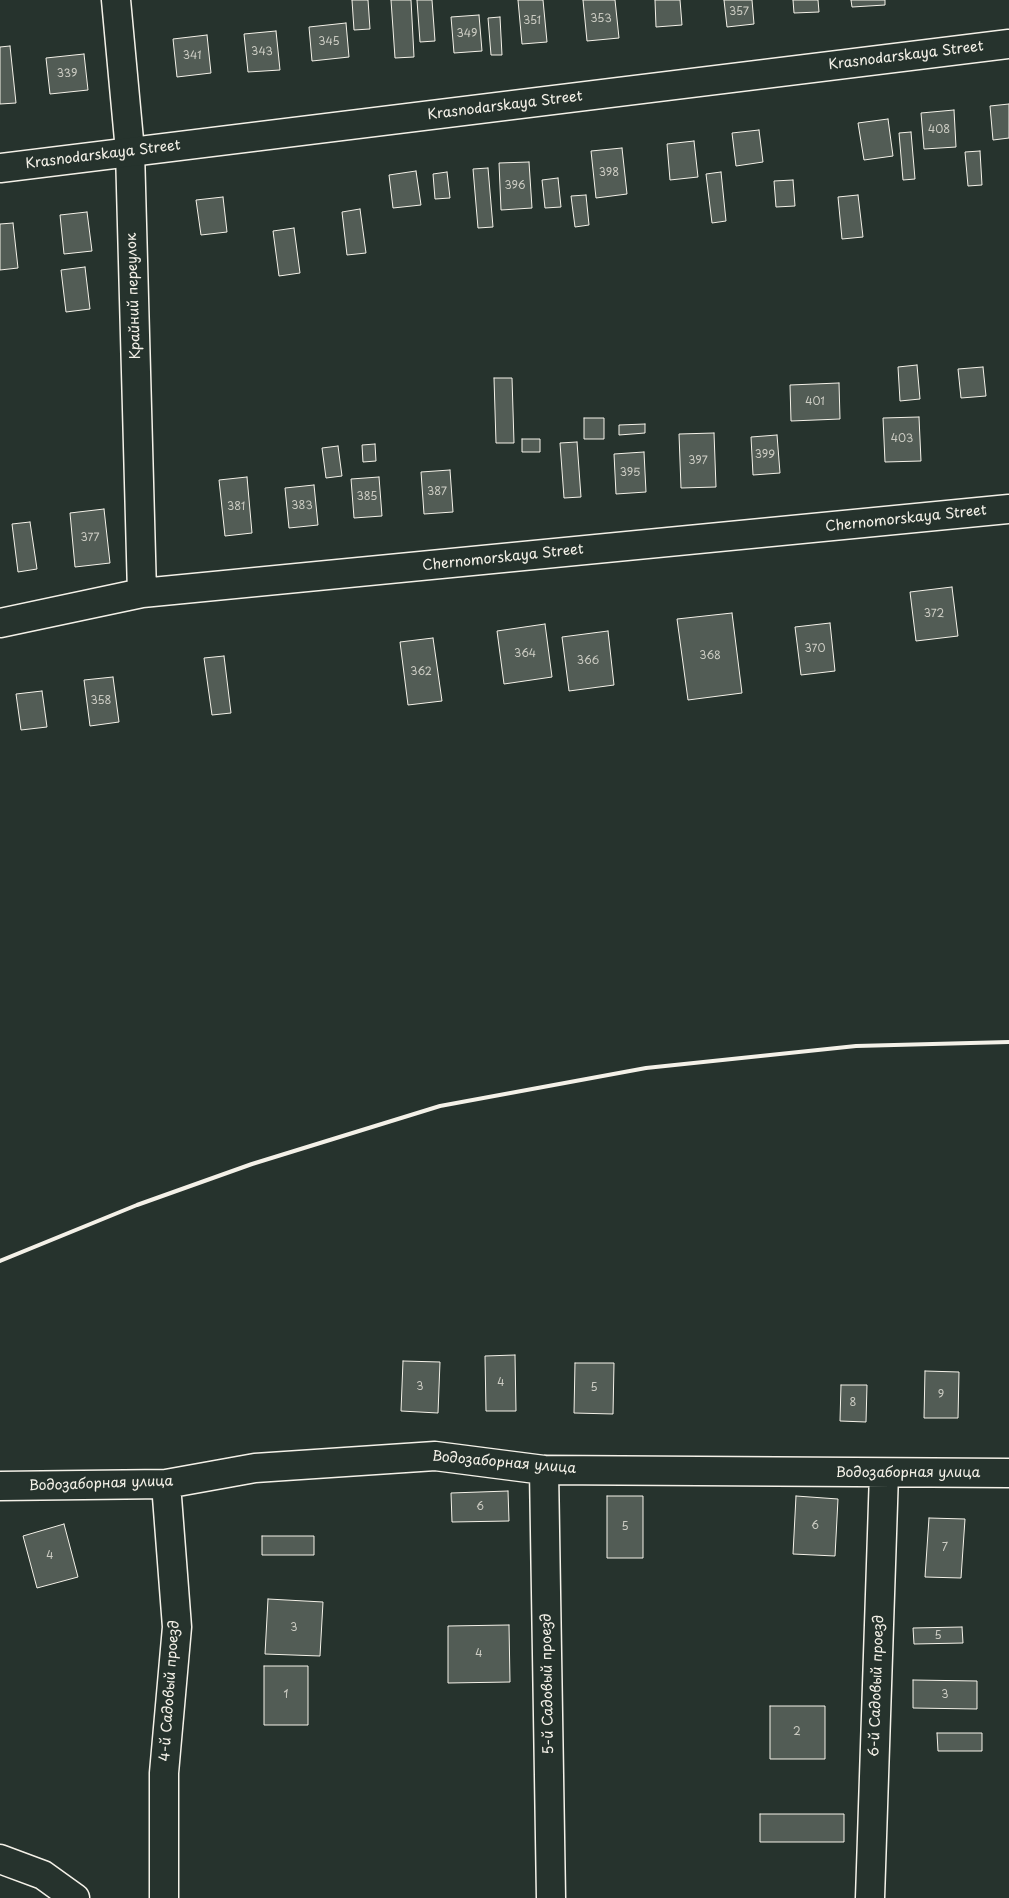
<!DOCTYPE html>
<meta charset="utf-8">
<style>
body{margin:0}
canvas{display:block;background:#26332d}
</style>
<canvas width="1009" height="1898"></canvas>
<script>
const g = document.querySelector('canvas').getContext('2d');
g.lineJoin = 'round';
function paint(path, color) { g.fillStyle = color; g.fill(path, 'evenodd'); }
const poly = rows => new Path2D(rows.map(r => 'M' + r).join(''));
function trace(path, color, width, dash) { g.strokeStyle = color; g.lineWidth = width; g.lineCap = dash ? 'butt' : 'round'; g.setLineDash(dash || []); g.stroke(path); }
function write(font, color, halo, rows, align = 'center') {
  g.font = font + ' "Playpen Sans",sans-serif'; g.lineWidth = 4; g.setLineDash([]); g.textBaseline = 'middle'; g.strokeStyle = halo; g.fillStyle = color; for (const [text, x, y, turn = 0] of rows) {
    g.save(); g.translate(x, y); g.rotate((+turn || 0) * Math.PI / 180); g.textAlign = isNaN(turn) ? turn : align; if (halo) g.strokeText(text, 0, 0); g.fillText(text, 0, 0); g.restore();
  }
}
const building = poly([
 [352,0,368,0,370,29,354,30,352,0],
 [391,0,411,0,414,57,395,58,391,0],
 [417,0,432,0,435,41,420,42,417,0],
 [518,0,543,0,547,42,522,44,518,0],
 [583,0,615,0,619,38,587,41,583,0],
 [655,0,680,0,682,25,656,27,655,0],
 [724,0,752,0,754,24,727,27,724,0],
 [793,0,818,0,819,12,794,13,793,0],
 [851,0,885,0,885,5,852,7,851,0],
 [479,15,482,51,454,53,451,17,479,15],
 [500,17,502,55,491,55,488,18,500,17],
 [346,23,349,57,312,61,309,27,346,23],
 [276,31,280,70,248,72,244,34,276,31],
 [207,35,211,73,177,77,173,39,207,35],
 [10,46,16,103,0,104,0,47,10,46],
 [84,54,88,90,50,94,46,58,84,54],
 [1009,104,1009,138,993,140,990,106,1009,104],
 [954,110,956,147,924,149,921,113,954,110],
 [888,119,893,156,864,160,858,123,888,119],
 [759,130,763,162,736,166,732,133,759,130],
 [911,132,915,179,903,180,899,133,911,132],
 [694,141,698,177,670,180,667,144,694,141],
 [622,148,627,194,596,198,591,151,622,148],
 [980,151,982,185,968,186,965,152,980,151],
 [529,162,532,208,501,210,499,163,529,162],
 [488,168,493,227,478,228,473,169,488,168],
 [416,171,421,205,393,208,389,175,416,171],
 [447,172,450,198,435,199,433,174,447,172],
 [721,172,726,221,712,223,706,174,721,172],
 [558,178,561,207,545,208,542,180,558,178],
 [793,180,795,206,776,207,774,181,793,180],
 [586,195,589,225,575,227,571,196,586,195],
 [858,195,863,237,842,239,838,197,858,195],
 [223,197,227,232,201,235,196,200,223,197],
 [360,209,366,253,347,255,342,212,360,209],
 [87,212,92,251,64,254,60,215,87,212],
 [13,223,18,268,0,270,0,224,13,223],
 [294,228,300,273,279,276,273,231,294,228],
 [85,267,90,309,66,312,61,270,85,267],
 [917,365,920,399,900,401,898,367,917,365],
 [983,367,986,396,961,398,958,369,983,367],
 [494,378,512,378,514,443,496,443,494,378],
 [839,383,840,419,791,421,790,385,839,383],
 [919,417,921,461,885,462,883,418,919,417],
 [584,418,604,418,604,439,584,439,584,418],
 [645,424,645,433,619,435,619,425,645,424],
 [714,433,716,487,681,488,679,434,714,433],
 [777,435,780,473,753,475,751,437,777,435],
 [522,439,540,439,540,452,522,452,522,439],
 [577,442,581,497,564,498,560,443,577,442],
 [375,444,376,461,363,462,362,445,375,444],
 [338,446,342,476,326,478,322,448,338,446],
 [644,452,646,492,616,494,614,454,644,452],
 [450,470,453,512,424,514,421,472,450,470],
 [247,477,252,533,225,536,219,480,247,477],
 [379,477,382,516,354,518,351,479,379,477],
 [314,485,318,525,289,528,285,488,314,485],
 [104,509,110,563,75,567,70,513,104,509],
 [30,522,37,569,18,572,12,524,30,522],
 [952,587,958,636,916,641,910,592,952,587],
 [732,613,742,693,688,700,677,619,732,613],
 [830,623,835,671,801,675,795,627,830,623],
 [545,624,552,677,504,684,497,631,545,624],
 [608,631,614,685,569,691,562,637,608,631],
 [433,638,442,701,408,705,400,642,433,638],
 [224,656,231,713,212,715,204,658,224,656],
 [113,677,119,722,90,726,84,680,113,677],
 [42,691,47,727,21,730,16,694,42,691],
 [515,1355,516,1411,486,1411,485,1356,515,1355],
 [403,1361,440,1362,438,1413,401,1411,403,1361],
 [575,1363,614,1363,613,1414,574,1413,575,1363],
 [925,1371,959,1372,958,1418,924,1418,925,1371],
 [841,1385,867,1385,866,1422,840,1421,841,1385],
 [508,1491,509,1521,452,1522,451,1493,508,1491],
 [607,1496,643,1496,643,1558,607,1558,607,1496],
 [796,1496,838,1499,835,1556,793,1554,796,1496],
 [929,1518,965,1519,961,1578,925,1577,929,1518],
 [64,1524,78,1577,37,1588,23,1536,64,1524],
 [262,1536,314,1536,314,1555,262,1555,262,1536],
 [268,1599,323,1602,320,1656,265,1654,268,1599],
 [509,1625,510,1682,448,1683,448,1626,509,1625],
 [962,1627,963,1643,914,1644,913,1628,962,1627],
 [264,1666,308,1666,308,1725,264,1725,264,1666],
 [913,1680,977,1681,977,1709,913,1708,913,1680],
 [770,1706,825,1706,825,1759,770,1759,770,1706],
 [937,1733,982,1733,982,1751,938,1751,937,1733],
 [760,1814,844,1814,844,1842,760,1842,760,1814]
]);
const minor = poly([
 [116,0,130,151,142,593],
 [0,623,142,593,1009,509],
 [544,1470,551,1898],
 [0,1486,166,1484,255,1468,435,1456,544,1470,1009,1473],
 [0,1859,43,1875,75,1898],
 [164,1898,164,1773,177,1627,166,1484],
 [870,1898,884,1473]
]);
const tertiary = poly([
 [0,168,1009,44]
]);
const rail = poly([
 [0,1261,137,1205,252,1164,440,1106,646,1068,856,1046,1009,1042]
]);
const numberNames = [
 ["357",739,12],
 ["353",601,19],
 ["351",532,21],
 ["349",467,34],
 ["345",329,42],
 ["343",262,52],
 ["341",192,56],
 ["339",67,74],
 ["408",939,130],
 ["398",609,173],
 ["396",515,186],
 ["401",815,402],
 ["403",902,439],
 ["399",765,455],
 ["397",698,461],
 ["395",630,473],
 ["387",437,492],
 ["385",367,497],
 ["383",302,506],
 ["381",236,507],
 ["377",90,538],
 ["372",934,614],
 ["370",815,649],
 ["364",525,654],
 ["368",710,656],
 ["366",588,661],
 ["362",421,672],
 ["358",101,701],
 ["4",501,1383],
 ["3",420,1387],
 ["5",594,1388],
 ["9",941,1395],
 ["8",853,1403],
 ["6",480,1507],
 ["6",815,1526],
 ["5",625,1527],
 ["7",945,1548],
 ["4",50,1556],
 ["3",294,1628],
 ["5",938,1636],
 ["4",479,1654],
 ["1",286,1695],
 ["3",945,1695],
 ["2",797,1732]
];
const streetNames = [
 ["Krasnodarskaya Street",906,56,-7],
 ["Krasnodarskaya Street",505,106,-7],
 ["Krasnodarskaya Street",103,155,-7],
 ["Крайний переулок",134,296,-92],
 ["Chernomorskaya Street",906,519,-6],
 ["Chernomorskaya Street",503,558,-6],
 ["Водозаборная улица",504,1463,5],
 ["Водозаборная улица",908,1473],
 ["Водозаборная улица",101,1484,-2],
 ["5-й Садовый проезд",548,1684,-91],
 ["6-й Садовый проезд",877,1686,-88],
 ["4-й Садовый проезд",170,1691,-86]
];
paint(building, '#525c55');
trace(building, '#f4f1e8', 1);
trace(minor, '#f4f1e8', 31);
trace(tertiary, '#f4f1e8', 31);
trace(minor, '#26332d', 28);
trace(tertiary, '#26332d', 28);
trace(rail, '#f4f1e8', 4);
write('11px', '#ccccc3', null, numberNames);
write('14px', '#f4f1e8', '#26332d', streetNames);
</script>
